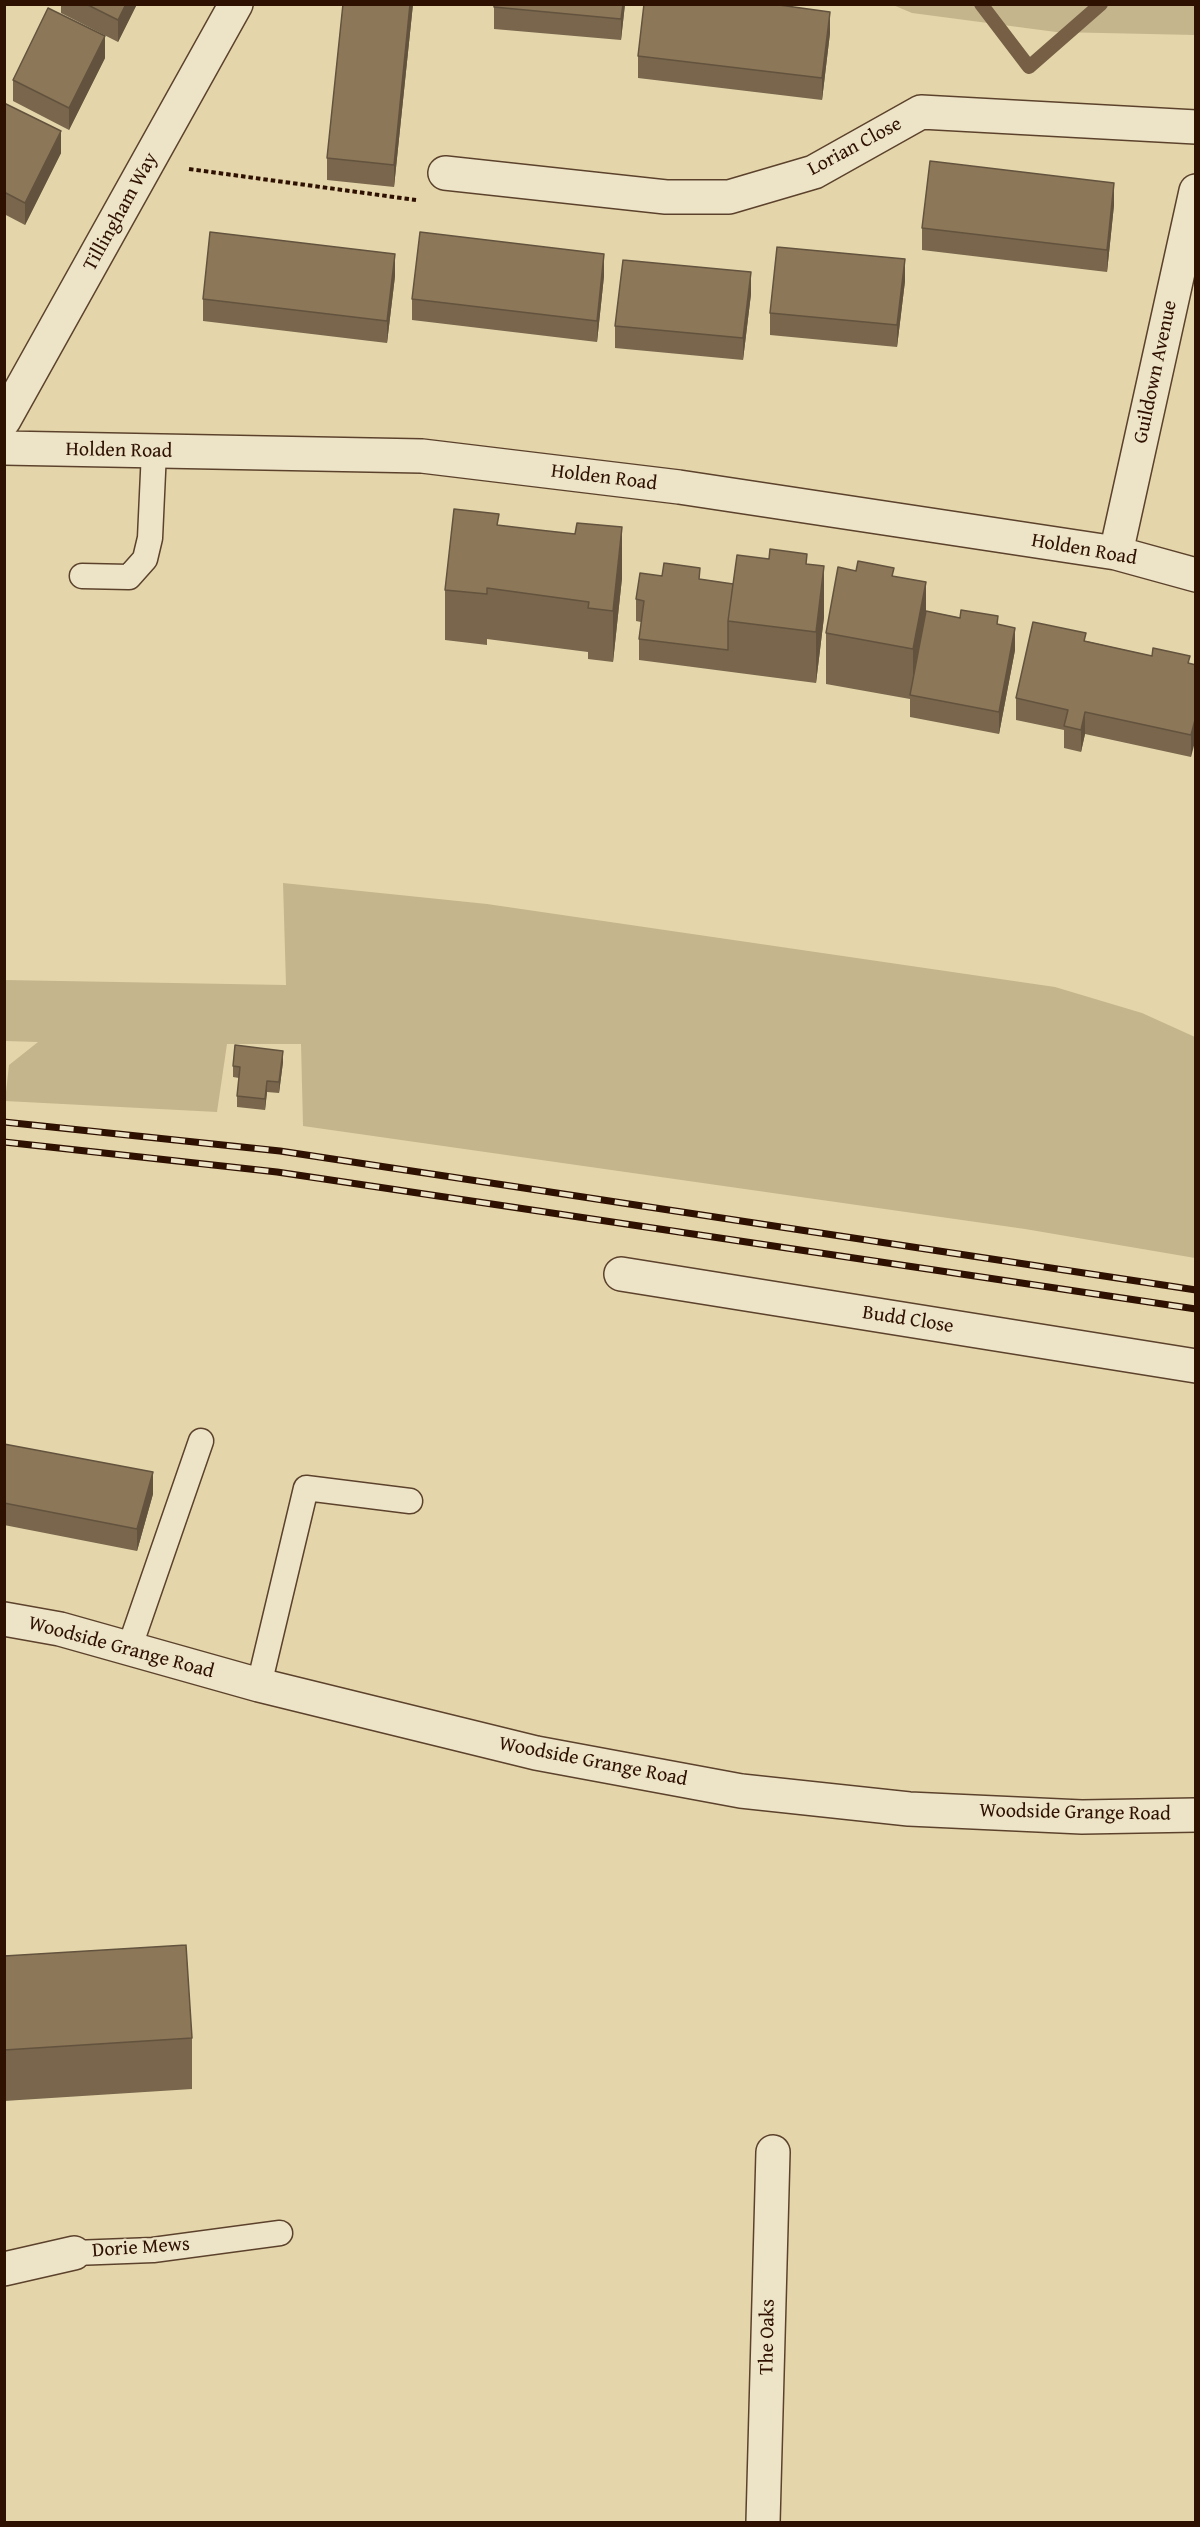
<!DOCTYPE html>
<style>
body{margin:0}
#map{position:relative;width:1200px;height:2527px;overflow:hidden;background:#e4d6aa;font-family:"Gentium Book Plus",serif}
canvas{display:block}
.frame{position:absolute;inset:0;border:6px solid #2f1102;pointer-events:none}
</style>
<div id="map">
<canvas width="1200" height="2527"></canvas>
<div class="frame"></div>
</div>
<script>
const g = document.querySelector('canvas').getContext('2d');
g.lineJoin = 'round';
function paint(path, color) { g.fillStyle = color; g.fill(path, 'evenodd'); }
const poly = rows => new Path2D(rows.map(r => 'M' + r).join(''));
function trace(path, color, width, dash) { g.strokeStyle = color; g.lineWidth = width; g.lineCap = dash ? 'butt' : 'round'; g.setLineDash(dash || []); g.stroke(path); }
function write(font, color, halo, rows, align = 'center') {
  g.font = font + ' "Gentium Book Plus",serif'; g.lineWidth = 4.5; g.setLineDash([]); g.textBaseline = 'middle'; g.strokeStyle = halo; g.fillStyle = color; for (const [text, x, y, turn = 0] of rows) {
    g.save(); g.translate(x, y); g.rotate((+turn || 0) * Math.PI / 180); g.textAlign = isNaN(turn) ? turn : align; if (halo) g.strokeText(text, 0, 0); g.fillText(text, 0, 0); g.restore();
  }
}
const green = poly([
 [893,5,1195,5,1195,35,1056,32,912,13],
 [283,883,487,904,1055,987,1142,1013,1195,1037,1195,1258,1025,1229,303,1126,301,1044,227,1044,217,1112,5,1101,9,1065,38,1042,5,1041,5,980,286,985]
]);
const stream = poly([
 [981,4,1029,67,1101,4]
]);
const path = poly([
 [189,169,416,200]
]);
const service = poly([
 [82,576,129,577,145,559,150,538,154,451],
 [129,1649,201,1441],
 [259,1685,306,1488,410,1501],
 [74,2253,153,2250,280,2233]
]);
const minor = poly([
 [445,173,666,197,729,197,814,172,921,112,1196,127],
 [4,420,236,4],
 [4,448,422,456,679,487,1116,553,1196,575],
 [1116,553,1196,191],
 [621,1274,1196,1366],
 [4,1619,60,1629,259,1685,536,1753,741,1791,909,1809,1082,1817,1196,1815],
 [4,2269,74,2253],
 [763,2522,773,2152]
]);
const rail = poly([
 [4,1122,280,1151,1196,1290],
 [4,1142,277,1172,1196,1309]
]);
const wall = poly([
 [61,4,137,4,118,42,61,13],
 [413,4,394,187,327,180,327,158],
 [494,4,625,4,621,40,494,29],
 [830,33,822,100,638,78,638,56],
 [105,58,69,130,13,101,13,80],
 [4,103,61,153,25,225,4,214],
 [1114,205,1107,272,922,250,922,228],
 [395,276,387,343,203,321,203,299],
 [604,276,597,342,412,320,412,299],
 [905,281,897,347,770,335,770,313],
 [751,294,743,360,615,348,615,326],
 [499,526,575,534,622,578,613,662,588,659,588,652,487,639,487,645,445,640,445,590],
 [807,564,824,617,816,683,639,660,639,639,641,622,636,621,636,599,700,579,733,584],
 [926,611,998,625,1015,650,999,734,910,717,910,699,826,684,826,633],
 [1086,641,1152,656,1196,665,1191,757,1085,734,1081,752,1064,748,1064,730,1016,720,1016,698],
 [283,1062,279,1093,267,1092,265,1110,237,1107,237,1096,239,1078,233,1077,233,1066],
 [4,1444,153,1494,137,1551,4,1525],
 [4,1956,192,2038,192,2089,4,2101]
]);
const shadedWall = poly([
 [126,4,137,4,118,42,118,20],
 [410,4,413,4,394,187,394,165],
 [623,4,625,4,621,40,621,19],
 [830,12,830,33,822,100,822,78],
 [105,36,105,58,69,130,69,108],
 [61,131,61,153,25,225,25,203],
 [1114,183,1114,205,1107,272,1107,250],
 [395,254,395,276,387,343,387,321],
 [604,254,604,276,597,342,597,321],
 [905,259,905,281,897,347,897,325],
 [751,272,751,294,743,360,743,338],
 [622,527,622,578,613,662,613,611],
 [824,566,824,617,816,683,816,632],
 [926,582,926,633,913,696,913,649],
 [1015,628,1015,650,999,734,999,712],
 [1085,712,1085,734,1081,752,1081,730],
 [1196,716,1196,738,1191,757,1191,735],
 [283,1051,283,1062,279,1093,279,1082],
 [267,1081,267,1092,265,1110,265,1099],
 [153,1472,153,1494,137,1551,137,1529]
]);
const building = poly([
 [86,4,126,4,118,20,86,4],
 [343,4,410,4,394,165,327,158,343,4],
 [494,4,623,4,621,19,494,7,494,4],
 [644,4,772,4,830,12,822,78,638,56,644,4],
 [48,8,105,36,69,108,13,80,48,8],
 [4,103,61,131,25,203,4,192,4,103],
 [930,161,1114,183,1107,250,922,228,930,161],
 [210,232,395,254,387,321,203,299,210,232],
 [420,232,604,254,597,321,412,299,420,232],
 [777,247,905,259,897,325,770,313,777,247],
 [623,260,751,272,743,338,615,326,623,260],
 [454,509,499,514,497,525,539,530,575,534,577,523,622,527,613,611,588,608,589,602,487,588,487,594,445,590,454,509],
 [770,549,807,554,806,564,824,566,816,632,728,621,737,555,769,559,770,549],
 [858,561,894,568,892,576,926,582,913,649,826,633,838,567,856,571,858,561],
 [664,563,700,568,699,579,733,584,728,621,728,650,639,639,644,601,636,599,640,573,662,576,664,563],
 [961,610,998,616,997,624,1015,628,999,712,910,695,926,611,960,618,961,610],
 [1033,622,1086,633,1084,641,1152,656,1153,648,1190,656,1188,663,1196,665,1196,716,1191,735,1085,712,1081,730,1064,726,1068,710,1016,698,1033,622],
 [235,1045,283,1051,279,1082,267,1081,265,1099,237,1096,240,1067,233,1066,235,1045],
 [4,1444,153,1472,137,1529,4,1503,4,1444],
 [186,1945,192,2038,4,2050,4,1956,186,1945]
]);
const streetNames = [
 ["Lorian Close",855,147,-28],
 ["Tillingham Way",121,212,-61],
 ["Guildown Avenue",1156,372,-78],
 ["Holden Road",119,451,1],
 ["Holden Road",604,478,7],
 ["Holden Road",1084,550,10],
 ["Budd Close",908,1320,9],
 ["Woodside Grange Road",121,1648,15],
 ["Woodside Grange Road",593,1762,11],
 ["Woodside Grange Road",1075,1813,1],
 ["Dorie Mews",141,2248,-4],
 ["The Oaks",768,2337,-89]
];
paint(green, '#c5b58d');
trace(stream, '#765f45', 14);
trace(service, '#5c422c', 27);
trace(minor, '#5c422c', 36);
trace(path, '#2f1102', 4, [4.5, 3]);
trace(service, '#ede4c8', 24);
trace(minor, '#ede4c8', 33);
trace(rail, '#2f1102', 7);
trace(rail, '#ede4c8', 4.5, [14]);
paint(wall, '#79664d');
paint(shadedWall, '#63533e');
paint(building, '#8d7759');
trace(building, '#63533e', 1.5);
write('20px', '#2f1102', '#ede4c8', streetNames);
</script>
